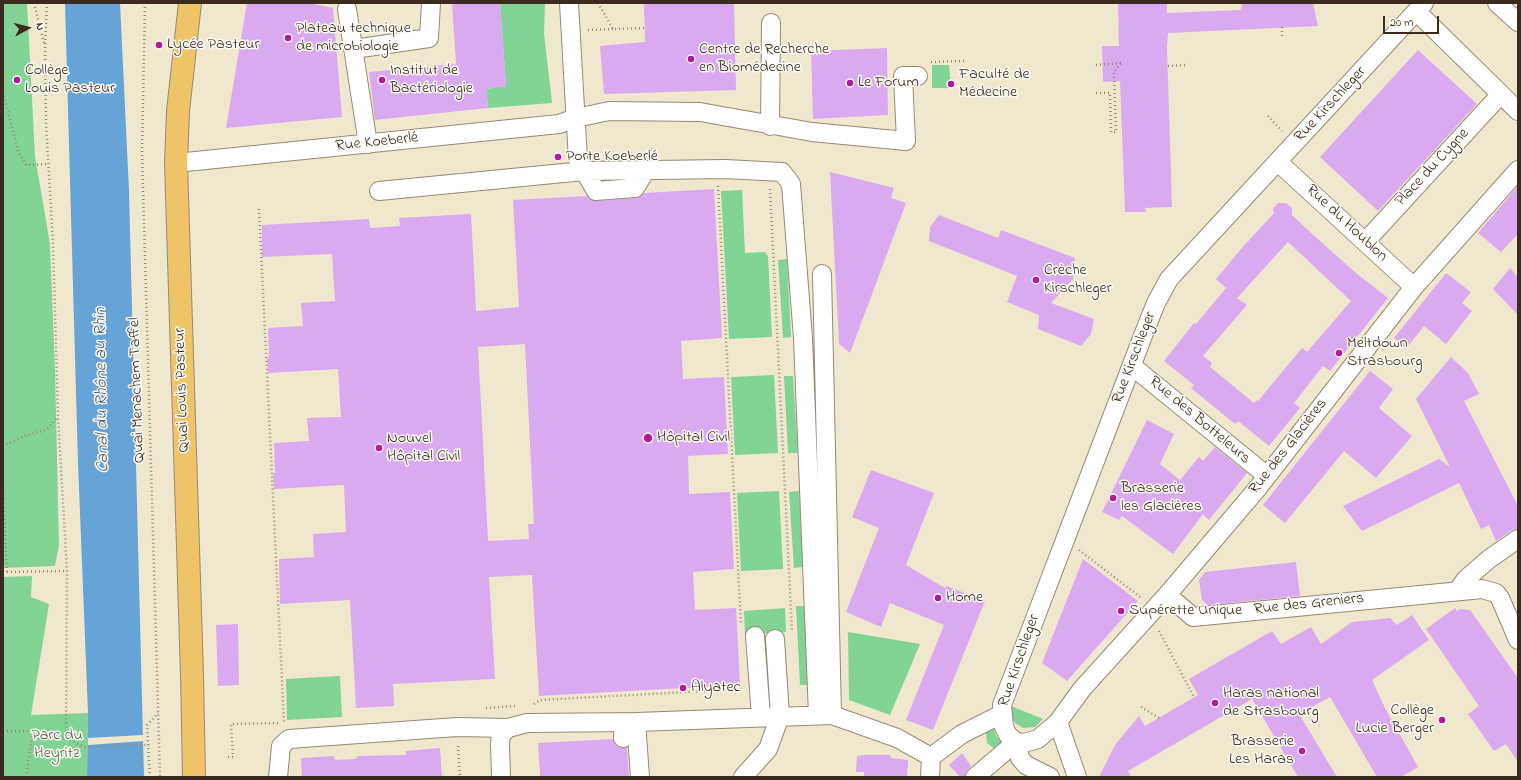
<!DOCTYPE html>
<meta charset="utf-8">
<style>
body{margin:0}
#map{position:relative;width:1521px;height:780px;overflow:hidden;background:#f0e8ce;font-family:"Indie Flower",sans-serif}
canvas{display:block}
.frame{position:absolute;inset:0;border:4px solid #3b2a1e;pointer-events:none}
.north{position:absolute;left:8px;top:8px;width:40px;height:40px;-webkit-text-stroke:3px #fdfcf7;paint-order:stroke;rotate:83deg;font-size:11px;font-weight:700;line-height:16px;text-align:center;color:#3b2a1e}
.north::after{content:'';display:block;margin:auto;width:14px;height:18px;background:#3b2a1e;clip-path:polygon(50% 0,100% 100%,50% 72%,0 100%)}
.scale{position:absolute;left:1383px;top:16px;width:56px;height:18px;box-sizing:border-box;border:2px solid #3b2a1e;border-top:0;padding-left:5px;font-size:12px;line-height:14px;white-space:nowrap;color:#3b2a1e;-webkit-text-stroke:3px #fdfcf7;paint-order:stroke}
</style>
<div id="map">
<canvas width="1521" height="780"></canvas>
<div class="frame"></div>
<div class="north">N</div>
<div class="scale">20 m</div>
</div>
<script>
const g = document.querySelector('canvas').getContext('2d');
g.lineJoin = 'round';
function paint(path, color) { g.fillStyle = color; g.fill(path, 'evenodd'); }
const poly = rows => new Path2D(rows.map(r => 'M' + r).join(''));
function trace(path, color, width, dash) { g.strokeStyle = color; g.lineWidth = width; g.lineCap = dash ? 'butt' : 'round'; g.setLineDash(dash || []); g.stroke(path); }
function write(font, color, halo, rows, align = 'center') {
  g.font = font + ' "Indie Flower",sans-serif'; g.lineWidth = 3; g.setLineDash([]); g.textBaseline = 'middle'; g.strokeStyle = halo; g.fillStyle = color; for (const [text, x, y, turn = 0] of rows) {
    g.save(); g.translate(x, y); g.rotate((+turn || 0) * Math.PI / 180); g.textAlign = isNaN(turn) ? turn : align; if (halo) g.strokeText(text, 0, 0); g.fillText(text, 0, 0); g.restore();
  }
}
const green = poly([
 [3,3,27,3,35,156,50,244,55,370,59,545,55,566,3,568],
 [500,3,545,3,544,33,552,103,488,108,486,89,506,86],
 [932,65,949,65,951,85,948,88,932,88],
 [742,190,745,253,765,252,768,256,772,337,729,339,721,191],
 [787,259,791,337,783,338,778,260],
 [774,375,778,453,735,455,731,377],
 [784,376,793,376,798,453,788,453],
 [779,491,783,569,741,571,737,493],
 [799,491,803,567,794,568,789,492],
 [32,576,31,597,49,604,31,715,88,713,87,777,3,777,3,577],
 [796,606,804,606,809,685,800,685],
 [785,608,786,632,745,634,744,611],
 [848,632,920,644,890,715,849,700],
 [340,676,342,717,287,720,286,679],
 [1011,706,1043,719,1035,727,1023,728,1015,723,1012,718],
 [991,721,996,736,1002,743,995,749,987,743,986,734,986,729]
]);
const water = poly([
 [65,3,120,3,129,191,144,777,87,777,88,713,78,463]
]);
const pier = poly([
 [143,735,144,741,88,745,88,738]
]);
const building = poly([
 [247,3,309,3,333,8,342,117,226,128],
 [452,3,500,3,506,86,486,89,488,108,375,120,369,72,456,64],
 [644,3,734,3,736,90,604,94,600,46,645,42],
 [1118,3,1167,3,1167,13,1241,10,1242,3,1313,3,1318,26,1168,33,1167,48,1172,207,1145,208,1146,212,1125,212,1120,81,1103,82,1102,46,1119,46],
 [887,48,888,115,813,119,811,51],
 [1418,50,1477,104,1378,211,1320,157],
 [830,172,894,188,891,198,906,203,850,353,839,344],
 [1518,186,1518,234,1501,252,1478,233],
 [714,189,722,338,681,341,683,379,724,377,728,454,688,456,689,494,730,492,734,569,693,572,695,610,736,608,740,685,539,696,532,575,489,577,495,679,393,684,394,706,356,708,350,600,280,604,279,559,314,557,313,534,346,532,344,485,274,489,273,473,275,473,274,443,309,441,307,418,341,417,338,369,268,373,267,358,269,358,268,328,303,326,301,303,335,301,332,254,262,257,262,225,369,219,370,228,400,226,399,218,471,214,476,311,519,307,513,200,587,196,591,200,597,201,636,198,644,193],
 [525,344,534,524,528,524,529,539,488,541,478,347],
 [1278,203,1286,203,1292,208,1292,215,1311,233,1356,273,1388,298,1330,371,1323,366,1294,403,1300,408,1269,446,1238,421,1235,424,1191,388,1194,385,1164,361,1194,323,1196,324,1226,288,1216,279,1241,249,1274,213,1273,209],
 [1288,242,1351,301,1307,352,1302,348,1258,401,1257,400,1254,403,1210,367,1212,363,1203,356,1247,305,1237,298],
 [939,215,998,238,1001,230,1075,258,1073,279,1051,303,1094,319,1091,334,1081,346,1038,329,1039,315,1007,302,1017,276,929,241,930,227],
 [1510,268,1518,277,1518,315,1493,289],
 [1446,273,1471,292,1462,303,1472,311,1446,344,1424,326,1406,349,1394,338],
 [1451,357,1468,373,1479,394,1464,401,1518,506,1518,529,1512,530,1496,541,1489,525,1481,529,1459,483,1362,531,1343,506,1439,459,1450,467,1416,399],
 [1370,371,1393,389,1379,408,1412,436,1376,478,1344,451,1285,523,1263,505],
 [1147,420,1174,434,1160,464,1180,480,1199,457,1203,461,1215,447,1247,473,1209,520,1203,514,1173,554,1122,516,1119,520,1102,512],
 [871,470,934,493,906,565,945,588,947,586,985,601,933,730,906,720,944,625,890,603,881,627,846,612,879,528,852,517],
 [1083,559,1138,601,1067,681,1042,663],
 [1296,562,1300,596,1208,605,1202,600,1199,580,1205,572],
 [1455,608,1457,611,1460,609,1470,610,1518,678,1518,762,1506,744,1494,751,1468,714,1479,706,1426,629],
 [1412,615,1429,640,1372,680,1385,708,1418,767,1401,777,1377,777,1330,697,1299,714,1337,777,1298,777,1252,699,1128,771,1131,777,1099,777,1115,745,1139,716,1145,726,1198,695,1189,679,1272,631,1281,644,1311,627,1321,644,1352,622,1390,618,1397,625],
 [238,624,239,685,218,686,216,625],
 [613,739,618,747,627,748,629,777,540,777,538,743],
 [440,748,442,777,302,777,301,758,334,756,335,760,355,759,358,756,406,755,406,751],
 [962,753,971,766,965,773,965,777,960,777,949,765],
 [864,755,890,755,891,758,908,760,907,777,864,777,864,772,856,772,857,756]
]);
const path = poly([
 [34,3,44,43],
 [47,3,45,45,46,122,53,244,58,416,67,571,66,739],
 [145,3,142,153,160,777],
 [598,3,613,29,645,28],
 [1282,27,1282,38],
 [588,30,613,29],
 [931,62,964,61],
 [1096,65,1121,63],
 [1168,66,1187,65],
 [3,92,18,151,26,165,48,164],
 [1096,93,1110,93,1111,132,1116,132,1114,72,1121,63],
 [1268,116,1282,131],
 [718,186,741,624],
 [770,189,792,631],
 [259,209,284,722],
 [3,446,27,435,46,430,58,417],
 [3,491,7,572],
 [1079,550,1140,597],
 [3,572,66,571],
 [1159,631,1194,697],
 [534,704,540,700,742,689],
 [1141,707,1159,718],
 [486,708,515,706],
 [3,731,33,731,66,739,85,747,149,745],
 [458,746,460,777],
 [228,757,233,757,231,724,279,723],
 [26,777,33,731],
 [150,777,147,725,158,713]
]);
const minor = poly([
 [569,3,578,160,596,191,635,188,646,170],
 [1424,3,1169,279,1156,303,1144,333,1002,705,1004,727,1008,735,1016,742,1024,743,1038,739,1058,722,1082,689,1167,595,1257,489,1414,287,1518,170],
 [1497,3,1518,22],
 [347,9,368,144],
 [1417,12,1518,111],
 [354,49,429,38,431,3],
 [770,126,771,23],
 [1278,162,1414,287],
 [176,163,559,124,576,118,609,111,700,112,812,132,906,141,903,76,918,76],
 [379,191,584,171,725,169,782,172,791,184,803,338,818,715],
 [1365,242,1501,94],
 [822,274,832,715],
 [1132,366,1266,475],
 [1458,590,1466,579,1489,559,1518,539],
 [1167,595,1193,617,1482,589,1496,593,1500,598,1518,640],
 [755,636,761,717],
 [636,722,640,777],
 [1058,722,1077,777],
 [623,738,624,722],
 [1016,742,1020,758,1026,765,1050,777],
 [931,757,962,734,1002,714],
 [278,777,281,746,289,739,457,727,508,728,527,723,636,722,832,715,897,738,931,757],
 [501,777,500,744,501,735,508,728],
 [743,777,768,749,780,716,775,639],
 [930,777,931,757],
 [975,777,1016,742]
]);
const major = poly([
 [190,3,178,111,176,163,192,675,194,777]
]);
const markers = [
 [288,38,4,"#b5179e"],
 [159,45,4,"#b5179e"],
 [691,59,4,"#b5179e"],
 [17,80,4,"#b5179e"],
 [382,80,4,"#b5179e"],
 [850,83,4,"#b5179e"],
 [951,84,4,"#b5179e"],
 [558,157,4,"#b5179e"],
 [1036,280,4,"#b5179e"],
 [1339,353,4,"#b5179e"],
 [648,438,5,"#b5179e"],
 [379,448,4,"#b5179e"],
 [1113,498,4,"#b5179e"],
 [938,598,4,"#b5179e"],
 [1121,611,4,"#b5179e"],
 [683,688,4,"#b5179e"],
 [1215,703,4,"#b5179e"],
 [1442,720,4,"#b5179e"],
 [1302,751,4,"#b5179e"]
];
const poiNames = [
 ["Plateau technique",296,29],
 ["de microbiologie",296,47],
 ["Lycée Pasteur",167,45],
 ["Centre de Recherche",699,50],
 ["en Biomédecine",699,68],
 ["Collège",25,71],
 ["Louis Pasteur",25,89],
 ["Institut de",390,71],
 ["Bactériologie",390,89],
 ["Faculté de",959,75],
 ["Médecine",959,93],
 ["Le Forum",858,83],
 ["Porte Koeberlé",566,157],
 ["Crèche",1044,271],
 ["Kirschleger",1044,289],
 ["Meltdown",1347,344],
 ["Strasbourg",1347,362],
 ["Hôpital Civil",657,438],
 ["Nouvel",387,439],
 ["Hôpital Civil",387,457],
 ["Brasserie",1121,489],
 ["les Glacières",1121,507],
 ["Home",946,598],
 ["Supérette Unique",1129,611],
 ["Alyatec",691,688],
 ["Haras national",1223,694],
 ["de Strasbourg",1223,712],
 ["Collège",1434,711,"right"],
 ["Lucie Berger",1434,729,"right"],
 ["Brasserie",1294,742,"right"],
 ["Les Haras",1294,760,"right"]
];
const streetNames = [
 ["Rue Kirschleger",1331,105,-47],
 ["Rue Koeberlé",377,143,-6],
 ["Place du Cygne",1433,168,-47],
 ["Rue du Houblon",1346,224,43],
 ["Rue Kirschleger",1135,358,-69],
 ["Quai Menachem Taffel",138,390,-92],
 ["Quai Louis Pasteur",183,390,-92],
 ["Rue des Botteleurs",1199,421,40],
 ["Rue des Glacières",1289,447,-52],
 ["Rue des Greniers",1309,605,-6],
 ["Rue Kirschleger",1020,661,-71]
];
const parkNames = [
 ["Parc du",57,736],
 ["Heyritz",57,754]
];
const waterNames = [
 ["Canal du Rhône au Rhin",103,390,-91]
];
paint(green, '#81d495');
paint(water, '#66a4d8');
paint(pier, '#f0e8ce');
paint(building, '#daaaf0');
trace(minor, '#968976', 20);
trace(major, '#968976', 24);
trace(path, '#968976', 2.5, [1, 3]);
trace(minor, '#fff', 18);
trace(major, '#efc469', 22);
for (const [x, y, r, color] of markers) { const dot = new Path2D(); dot.arc(x, y, r, 0, 2 * Math.PI); g.fillStyle = color; g.fill(dot); trace(dot, '#fdfcf7', 1.5); }
write('16px', '#3b2a1e', '#fdfcf7', poiNames, 'left');
write('16px', '#3b2a1e', '#fdfcf7', streetNames);
write('16px', '#505d42', '#fdfcf7', parkNames);
write('italic 17px', '#4c5b68', '#fdfcf7', waterNames);
</script>
